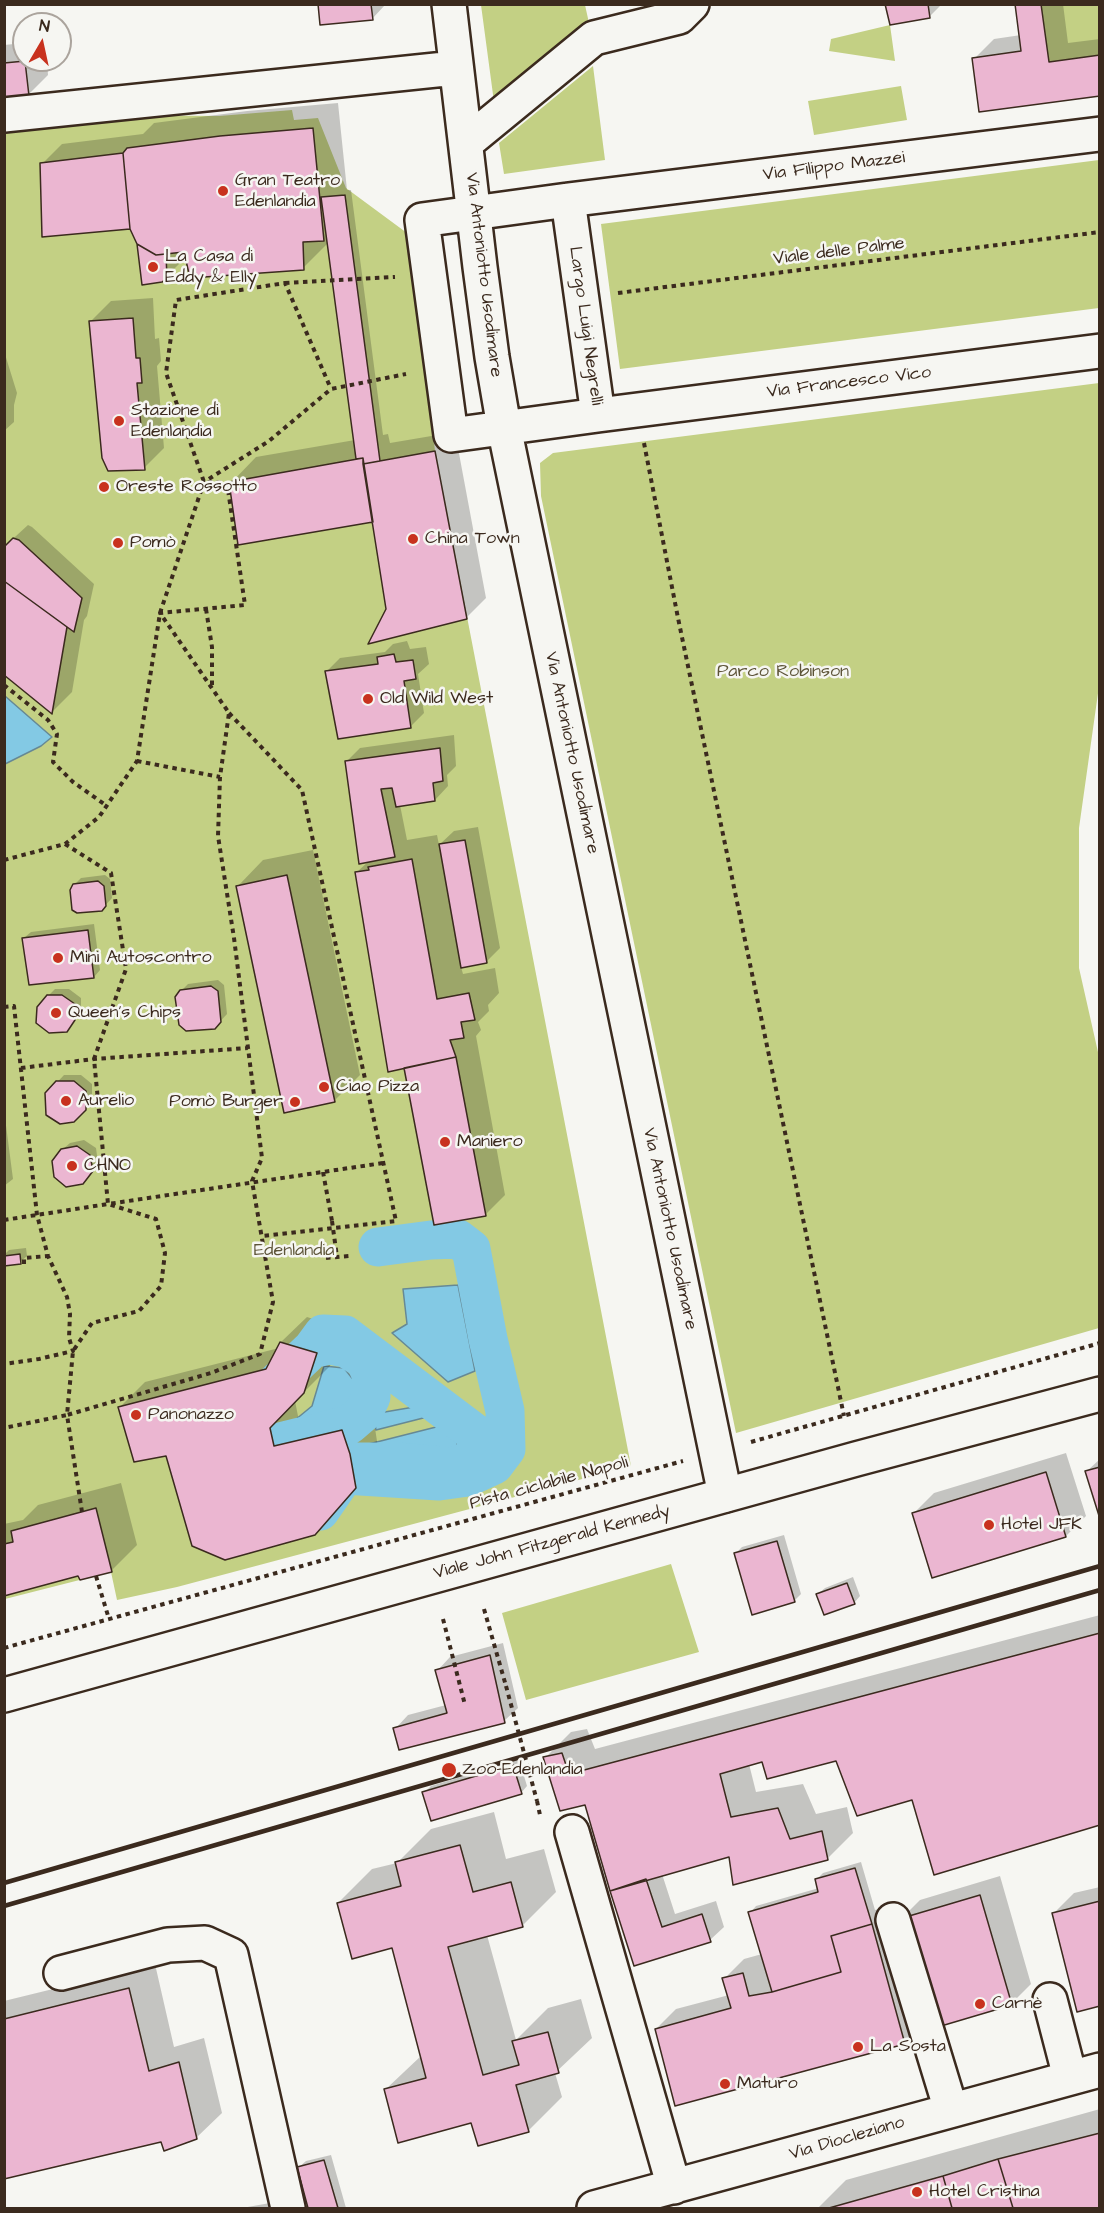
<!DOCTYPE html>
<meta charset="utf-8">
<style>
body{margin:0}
#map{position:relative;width:1104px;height:2213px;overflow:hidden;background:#f6f6f2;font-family:"Architects Daughter",sans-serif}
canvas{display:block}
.frame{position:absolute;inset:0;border:6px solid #3b2a1e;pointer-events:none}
.north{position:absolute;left:12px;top:12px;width:60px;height:60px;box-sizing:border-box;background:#f6f6f2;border:2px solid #aba49d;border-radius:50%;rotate:9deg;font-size:16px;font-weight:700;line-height:24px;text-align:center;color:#3b2a1e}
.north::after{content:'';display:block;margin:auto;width:21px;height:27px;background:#c8321e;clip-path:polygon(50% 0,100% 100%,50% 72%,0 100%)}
</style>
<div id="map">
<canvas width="1104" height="2213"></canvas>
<div class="frame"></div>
<div class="north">N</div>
</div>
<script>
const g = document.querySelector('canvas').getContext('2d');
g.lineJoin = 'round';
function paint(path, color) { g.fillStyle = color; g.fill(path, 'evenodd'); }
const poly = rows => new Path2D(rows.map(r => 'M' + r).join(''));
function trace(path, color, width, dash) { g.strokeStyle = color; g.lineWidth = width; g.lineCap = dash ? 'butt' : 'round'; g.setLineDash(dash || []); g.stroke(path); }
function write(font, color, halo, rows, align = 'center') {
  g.font = font + ' "Architects Daughter",sans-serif'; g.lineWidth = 5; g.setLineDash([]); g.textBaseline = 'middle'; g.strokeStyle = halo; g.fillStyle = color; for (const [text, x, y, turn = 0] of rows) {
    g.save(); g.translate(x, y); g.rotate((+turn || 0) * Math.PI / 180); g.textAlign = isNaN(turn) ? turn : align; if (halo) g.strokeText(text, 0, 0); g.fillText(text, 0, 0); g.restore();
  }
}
const green = poly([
 [481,5,585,5,589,23,494,102],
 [1041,5,1099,5,1099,55,1049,62],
 [890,25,895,61,829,51,831,39],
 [593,66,605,160,504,174,499,143],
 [901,86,907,120,814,135,808,101],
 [292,110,294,120,318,118,346,188,411,236,435,451,631,1466,177,1587,117,1600,111,1572,5,1599,4,128,101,115,219,116],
 [1099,160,1099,308,620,369,601,224],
 [1099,383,1100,679,1079,828,1079,968,1100,1061,1099,1328,736,1433,541,496,540,463,553,453],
 [671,1564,699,1652,526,1700,502,1613]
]);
const water = poly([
 [5,696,52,737,41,746,5,764,5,696],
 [458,1285,475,1371,448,1382,392,1333,407,1324,403,1289,458,1285],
 [324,1366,344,1368,359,1387,358,1402,347,1418,299,1430,295,1420,312,1406,324,1366],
 [414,1407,435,1415,376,1430,373,1414,414,1407],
 [448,1424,459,1428,456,1455,350,1454,349,1449,448,1424]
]);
const shadow = poly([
 [319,4,385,4,385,5,372,19],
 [887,4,942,4,929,17],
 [1017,4,1063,4,1068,43,1100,39,1100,95,974,59,994,39,1021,35],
 [24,43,24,60,47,60,48,75,28,95,4,97,4,45],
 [338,103,347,190,351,190,383,435,388,434,390,443,455,432,486,598,466,618,388,609,374,521,231,483,256,457,355,440,328,243,303,268,186,257,166,277,139,243,131,227,42,164,62,144,143,134,154,123,247,111],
 [153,298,155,339,159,338,161,361,157,366,164,448,144,468,91,321,111,301],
 [4,351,17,393,14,405,14,422,4,431],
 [28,525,32,527,94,584,87,616,84,620,72,692,52,712,4,671,4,547],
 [407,641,410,649,426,647,429,664,418,674,424,713,410,727,326,672,340,658,385,652,393,644],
 [454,735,456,766,447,775,448,786,435,800,400,805,407,840,437,835,439,845,454,831,478,827,500,948,486,962,461,967,463,974,495,968,499,993,488,1005,489,1011,478,1022,481,1030,476,1036,505,1195,485,1215,405,1066,357,872,369,861,346,762,360,748],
 [313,850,360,1075,334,1101,238,886,263,860],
 [105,875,110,879,112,898,101,910,74,885,81,878],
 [94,924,100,970,94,977,24,938,31,932],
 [218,980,224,985,227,1014,214,1028,181,991,188,984],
 [55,989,69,989,81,998,81,1012,66,1030,48,996],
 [64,1075,81,1075,92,1084,92,1102,74,1121,46,1094],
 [4,1110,13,1179,4,1186],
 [84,1140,96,1148,98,1163,89,1175,62,1150,70,1143],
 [26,1248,27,1256,20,1262,4,1265,4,1255,9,1250],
 [307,1317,341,1328,330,1366,295,1401,299,1421,367,1406,375,1428,380,1461,340,1507,314,1533,167,1454,119,1408,145,1382,279,1348,281,1342],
 [1066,1453,1086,1516,1066,1536,914,1513,934,1493],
 [1100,1459,1100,1514,1087,1471],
 [121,1483,137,1545,111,1571,79,1574,4,1595,4,1524,23,1520,38,1505],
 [784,1535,801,1594,794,1601,735,1554,742,1547],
 [853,1577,860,1596,854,1603,818,1594,825,1588],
 [1100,1615,1100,1824,913,1798,837,1759,763,1760,749,1764,756,1792,803,1784,816,1814,847,1807,853,1833,827,1859,730,1855,662,1874,675,1914,716,1901,724,1927,710,1940,635,1964,586,1803,545,1758,571,1732,587,1729,595,1749],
 [503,1643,518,1708,504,1721,395,1729,408,1715,446,1705,437,1671,450,1657],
 [519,1759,527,1786,521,1793,424,1793,431,1786],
 [494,1812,506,1859,544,1849,556,1892,522,1926,487,1935,516,2040,548,2008,581,1999,592,2038,555,2073,562,2097,528,2131,473,2121,386,2089,422,2055,393,1946,338,1903,372,1869,397,1863,431,1829],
 [861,1862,875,1910,892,1905,925,2023,905,2043,656,2029,676,2009,729,1995,724,1979,744,1959,762,1954,750,1913,756,1906,819,1888,816,1880,823,1873],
 [1000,1876,1031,1984,1011,2004,900,1920,920,1900],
 [1100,1887,1100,2005,1054,1913,1074,1893],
 [155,1964,174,2047,204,2038,222,2113,196,2138,162,2140,4,2179,4,2001],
 [1100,2109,1100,2208,818,2208,846,2180],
 [331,2155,346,2208,309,2208,299,2167,306,2161],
 [270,2203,271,2208,242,2208]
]);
const canal = poly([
 [305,1483,344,1462,399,1462,451,1467,466,1462,478,1452,475,1433,345,1335,323,1334,312,1349],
 [256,1485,251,1474,255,1455,268,1445,349,1425,363,1413,371,1397,371,1374,365,1360,346,1348,329,1345,312,1349,271,1388],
 [320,1511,345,1475,439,1481,468,1477,494,1465,506,1449,505,1411,488,1339,471,1249,458,1239,431,1240,378,1247]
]);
const building = poly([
 [318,4,371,4,373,20,320,25,318,4],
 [885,4,928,4,930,18,890,25,885,4],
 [1015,4,1041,4,1049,62,1100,55,1100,96,979,112,972,58,1021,51,1015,4],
 [25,61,29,96,4,99,4,63,25,61],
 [313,128,324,241,303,242,304,270,190,278,184,252,156,255,137,244,130,229,123,153,127,148,220,136,313,128],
 [123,153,130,229,42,237,40,163,123,153],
 [345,195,380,461,363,464,363,458,356,459,321,197,345,195],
 [137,244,156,255,166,254,167,279,162,282,142,285,137,244],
 [133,318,136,358,140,358,142,383,137,383,145,470,108,471,102,458,89,321,133,318],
 [435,451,467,619,368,644,386,609,363,464,435,451],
 [363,458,373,522,238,545,229,482,363,458],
 [13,538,19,540,82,598,74,632,4,581,4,547,13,538],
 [4,581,67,627,52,714,4,675,4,581],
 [394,654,396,662,413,660,416,679,404,681,411,728,338,739,325,671,378,664,377,657,394,654],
 [440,748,443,781,433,783,435,801,396,807,392,788,381,789,395,857,359,864,345,761,440,748],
 [465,840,487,963,461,968,439,844,465,840],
 [412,859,437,999,469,993,475,1020,461,1022,464,1038,450,1040,456,1057,388,1072,355,872,369,870,368,867,412,859],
 [287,875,335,1102,284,1113,236,886,287,875],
 [98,881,104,886,106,906,102,911,77,913,72,910,70,890,73,884,98,881],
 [88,930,94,978,29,985,22,938,88,930],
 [211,986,218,991,221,1022,215,1029,186,1031,179,1025,175,997,180,990,211,986],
 [47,995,62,995,75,1004,75,1020,67,1032,49,1033,36,1023,37,1007,47,995],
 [456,1057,486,1216,434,1225,404,1068,456,1057],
 [56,1081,74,1081,86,1091,86,1110,74,1122,60,1124,46,1115,45,1093,56,1081],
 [77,1146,90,1155,93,1171,83,1184,66,1187,54,1177,52,1161,61,1149,77,1146],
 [20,1254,21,1264,4,1266,4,1256,20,1254],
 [280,1342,317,1353,304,1393,270,1428,274,1446,342,1430,350,1454,356,1488,315,1535,225,1560,192,1546,166,1456,134,1462,118,1407,266,1369,280,1342],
 [1100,1467,1100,1519,1085,1471,1100,1467],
 [1046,1472,1066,1537,932,1578,912,1513,1046,1472],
 [96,1508,112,1572,80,1580,78,1576,4,1596,4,1544,13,1542,11,1531,96,1508],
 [777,1541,795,1602,752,1615,734,1553,777,1541],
 [847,1583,855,1604,824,1615,816,1594,847,1583],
 [1100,1633,1100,1825,934,1875,912,1800,857,1816,836,1761,767,1779,762,1762,720,1774,731,1817,778,1808,790,1839,822,1831,828,1860,733,1885,729,1857,610,1891,585,1805,560,1811,543,1757,562,1753,569,1774,1100,1633],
 [490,1655,505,1723,399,1750,393,1728,447,1713,435,1670,490,1655],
 [513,1765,522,1794,431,1821,422,1792,513,1765],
 [460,1845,473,1892,511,1882,523,1927,448,1947,483,2075,519,2065,512,2041,548,2032,559,2073,516,2085,529,2132,478,2146,471,2123,398,2143,384,2089,426,2078,392,1948,352,1959,337,1903,401,1886,395,1862,460,1845],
 [855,1868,872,1924,831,1936,841,1972,772,1992,748,1912,818,1892,815,1879,855,1868],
 [646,1879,662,1927,702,1914,711,1942,634,1966,610,1891,646,1879],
 [980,1895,1012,2005,931,2029,899,1919,980,1895],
 [1100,1901,1100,2006,1077,2012,1052,1913,1100,1901],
 [872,1924,905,2044,675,2106,655,2029,731,2008,722,1978,743,1973,749,1996,772,1992,841,1972,831,1936,872,1924],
 [129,1988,149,2071,179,2062,197,2139,164,2151,161,2142,4,2179,4,2019,129,1988],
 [1100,2133,1100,2208,1013,2208,998,2159,1100,2133],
 [998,2159,1013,2208,952,2208,943,2176,998,2159],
 [324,2160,338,2208,308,2208,297,2167,324,2160],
 [943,2176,952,2208,829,2208,943,2176]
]);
const path = poly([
 [285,283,395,277],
 [618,293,1100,232],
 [644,443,678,618,844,1416],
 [206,609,212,647,212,688],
 [4,685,48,720,57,734,53,762,73,782,107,806],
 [229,713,302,790,396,1221,262,1236],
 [137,761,220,777],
 [65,844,111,873,126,969,94,1059,108,1204,383,1163],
 [4,860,65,844,99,817,137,761,160,613,204,482,269,441,331,389,406,374],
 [1100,968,1100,996],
 [4,1007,14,1006,37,1215,48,1256,67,1297,70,1314,69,1338,73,1351,39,1359,4,1364],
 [21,1068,94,1059,248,1048],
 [323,1172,332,1221],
 [4,1220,108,1204,156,1219,165,1253,161,1286,139,1311,92,1323,73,1351,67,1415,4,1428],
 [326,1258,349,1256],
 [24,1264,24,1258,48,1256],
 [751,1442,1100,1343],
 [82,1512,67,1415,211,1373,260,1354,273,1302,252,1181,262,1158,234,938,218,836,220,777,229,713,160,613,245,605,227,483,204,482,166,373,176,300,285,283,331,389],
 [96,1576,109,1619],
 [484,1609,506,1686],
 [443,1619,465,1705],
 [4,1648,683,1461],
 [537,1801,540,1815]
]);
const minor = poly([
 [449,4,480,267,492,357,504,427,725,1495],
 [4,115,455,68],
 [466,143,594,38,679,17,692,4],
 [568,200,598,415,451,435,422,220,568,200],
 [568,200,1100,134],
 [598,415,1100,351],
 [572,1832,674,2187],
 [893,1920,951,2110],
 [61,1973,168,1945,205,1943,231,1955,288,2208],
 [1050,2000,1070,2077],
 [594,2208,1100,2070]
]);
const major = poly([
 [4,1695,856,1459,1100,1394]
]);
const rail = poly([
 [4,1883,1100,1566],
 [4,1906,1100,1590]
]);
const pathBridge = poly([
 [332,1221,337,1257],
 [506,1686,537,1801]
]);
const markers = [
 [223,191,6,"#c8321e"],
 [153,267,6,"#c8321e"],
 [119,421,6,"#c8321e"],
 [104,487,6,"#c8321e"],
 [413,539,6,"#c8321e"],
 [118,543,6,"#c8321e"],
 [368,699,6,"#c8321e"],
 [58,958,6,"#c8321e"],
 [56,1013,6,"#c8321e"],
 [324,1087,6,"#c8321e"],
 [66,1101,6,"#c8321e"],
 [295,1102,6,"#c8321e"],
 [445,1142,6,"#c8321e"],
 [72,1166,6,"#c8321e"],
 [136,1415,6,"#c8321e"],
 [989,1525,6,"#c8321e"],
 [449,1770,8,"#c8321e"],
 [980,2004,6,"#c8321e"],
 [858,2047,6,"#c8321e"],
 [725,2084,6,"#c8321e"],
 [917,2192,6,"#c8321e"]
];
const streetNames = [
 ["Via Filippo Mazzei",834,167,-7],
 ["Viale delle Palme",839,252,-7],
 ["Via Antoniotto Usodimare",483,275,83],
 ["Largo Luigi Negrelli",585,326,82],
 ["Via Francesco Vico",849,383,-7],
 ["Via Antoniotto Usodimare",571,753,78],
 ["Via Antoniotto Usodimare",669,1229,78],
 ["Pista ciclabile Napoli",549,1484,-15],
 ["Viale John Fitzgerald Kennedy",552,1543,-15],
 ["Via Diocleziano",847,2139,-16]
];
const poiNames = [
 ["Gran Teatro",235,181],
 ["Edenlandia",235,202],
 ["La Casa di",165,257],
 ["Eddy & Elly",165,278],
 ["Stazione di",131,411],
 ["Edenlandia",131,432],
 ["Oreste Rossotto",116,487],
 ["China Town",425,539],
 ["Pomò",130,543],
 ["Old Wild West",380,699],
 ["Mini Autoscontro",70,958],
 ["Queen's Chips",68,1013],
 ["Ciao Pizza",336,1087],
 ["Aurelio",78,1101],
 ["Pomò Burger",283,1102,"right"],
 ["Maniero",457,1142],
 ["CHNO",84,1166],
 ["Panonazzo",148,1415],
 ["Hotel JFK",1001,1525],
 ["Zoo-Edenlandia",462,1770],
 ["Carnè",992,2004],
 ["La Sosta",870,2047],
 ["Maturo",737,2084],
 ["Hotel Cristina",929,2192]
];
const parkNames = [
 ["Parco Robinson",783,672],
 ["Edenlandia",294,1251]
];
paint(green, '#c3d084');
paint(water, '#83c9e4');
trace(water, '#668995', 1.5);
paint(shadow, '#0003');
trace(canal, '#83c9e4', 39);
paint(building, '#ebb6d1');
trace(building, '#3b2a1e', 1.5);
trace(minor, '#3b2a1e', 38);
trace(major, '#3b2a1e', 38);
trace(path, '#3b2a1e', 4, [4.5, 4.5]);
trace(minor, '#f6f6f2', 33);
trace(major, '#f6f6f2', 33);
trace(rail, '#3b2a1e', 4.5);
trace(pathBridge, '#3b2a1e', 4, [4.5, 4.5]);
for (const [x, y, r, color] of markers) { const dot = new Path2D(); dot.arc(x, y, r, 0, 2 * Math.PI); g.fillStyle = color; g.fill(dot); trace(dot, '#f6f6f2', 2); }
write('18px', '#3b2a1e', '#f6f6f2', streetNames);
write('18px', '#3b2a1e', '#f6f6f2', poiNames, 'left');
write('18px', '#5d5438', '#f6f6f2', parkNames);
</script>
